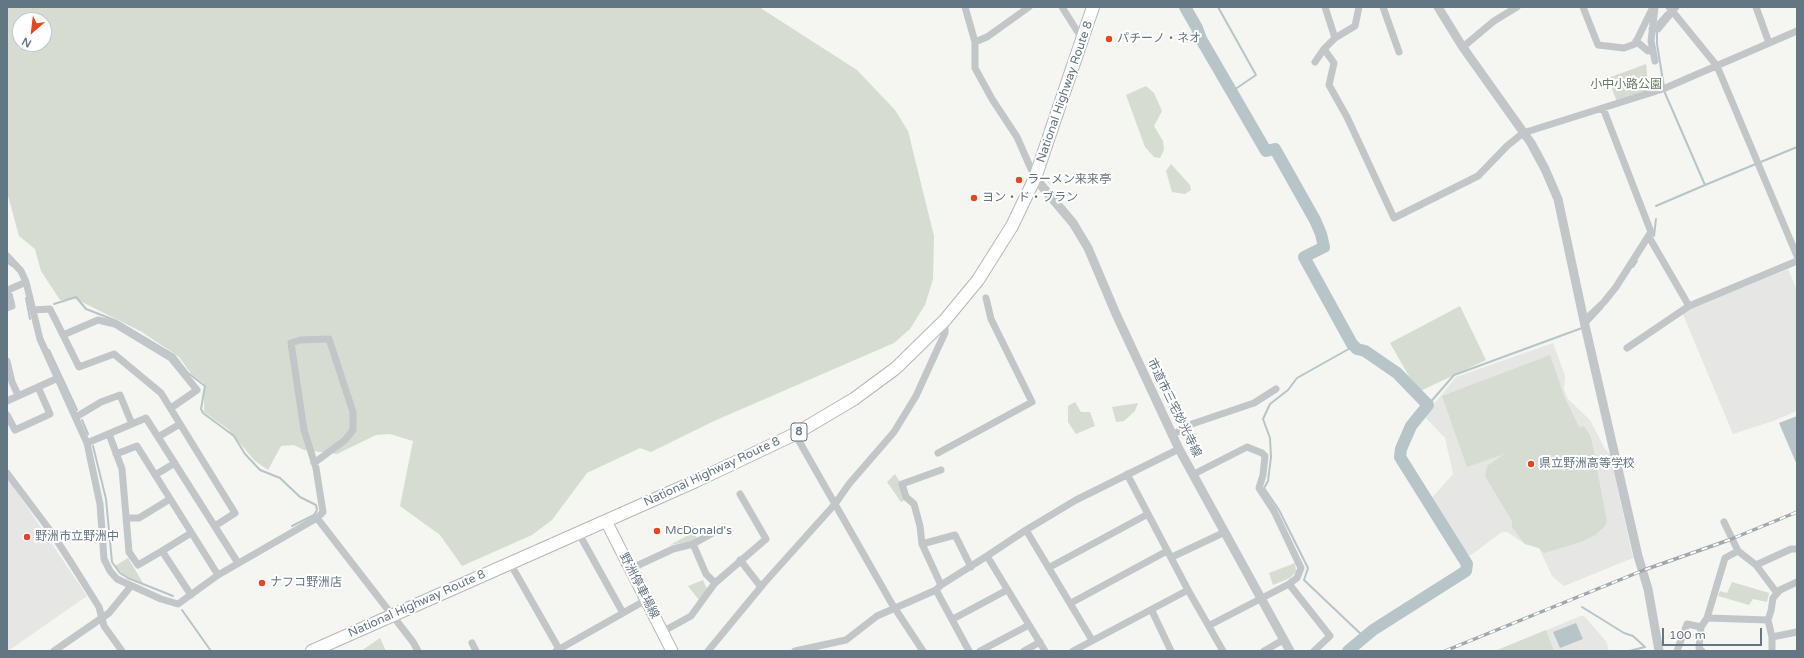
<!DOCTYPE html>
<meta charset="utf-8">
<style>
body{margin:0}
#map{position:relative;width:1804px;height:658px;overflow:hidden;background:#f5f5f1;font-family:"Varela Round",sans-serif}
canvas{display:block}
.frame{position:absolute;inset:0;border:8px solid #637683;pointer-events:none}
.north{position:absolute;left:12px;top:12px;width:40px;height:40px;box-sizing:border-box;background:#fff;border:1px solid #c1c8cd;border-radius:50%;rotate:208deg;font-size:11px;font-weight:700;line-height:16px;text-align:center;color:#637683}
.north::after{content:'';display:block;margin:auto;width:14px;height:18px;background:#e64720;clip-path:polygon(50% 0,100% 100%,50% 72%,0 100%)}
.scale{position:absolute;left:1662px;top:628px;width:100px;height:18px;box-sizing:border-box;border:2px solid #637683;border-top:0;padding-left:5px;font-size:12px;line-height:14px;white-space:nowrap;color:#637683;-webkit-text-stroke:3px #fff;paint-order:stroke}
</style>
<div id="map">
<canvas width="1804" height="658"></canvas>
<div class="frame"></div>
<div class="north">N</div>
<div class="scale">100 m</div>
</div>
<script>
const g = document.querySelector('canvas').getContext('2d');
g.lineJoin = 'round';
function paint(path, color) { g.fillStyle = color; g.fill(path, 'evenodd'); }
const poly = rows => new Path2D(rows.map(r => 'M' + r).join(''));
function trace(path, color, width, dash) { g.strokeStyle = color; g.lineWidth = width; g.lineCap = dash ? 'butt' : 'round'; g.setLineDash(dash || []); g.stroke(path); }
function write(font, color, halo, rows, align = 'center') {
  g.font = font + ' "Varela Round","Noto Sans JP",sans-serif'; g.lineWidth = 4; g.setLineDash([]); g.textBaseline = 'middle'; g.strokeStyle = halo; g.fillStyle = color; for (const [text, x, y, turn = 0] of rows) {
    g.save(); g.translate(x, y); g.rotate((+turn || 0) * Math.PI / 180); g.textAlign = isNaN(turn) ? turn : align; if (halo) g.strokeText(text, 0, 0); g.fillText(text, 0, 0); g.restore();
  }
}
const built = poly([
 [1788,269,1797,290,1797,411,1773,421,1733,434,1682,312],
 [1553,343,1565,376,1564,389,1568,399,1590,420,1605,449,1610,454,1633,558,1564,586,1552,576,1539,548,1525,544,1507,532,1502,532,1471,555,1466,555,1430,500,1453,474,1445,438,1424,416,1456,377],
 [7,477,87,596,8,651,7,651],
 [1581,616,1584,616,1606,641,1609,651,1495,651]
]);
const green = poly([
 [7,7,761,7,762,9,857,70,895,110,908,131,934,236,933,279,925,305,910,329,894,343,714,421,651,452,640,448,587,473,552,520,532,535,462,566,440,535,400,506,413,441,390,434,376,435,337,454,304,450,294,445,281,446,268,470,255,461,228,429,204,412,204,383,192,375,179,357,142,332,76,299,60,300,41,271,35,249,19,236,7,192],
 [20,20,44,20,44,44,20,44],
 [1646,64,1649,90,1617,102,1608,78],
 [1146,86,1154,93,1162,111,1154,126,1163,141,1164,150,1160,158,1154,157,1145,147,1126,95],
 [1171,164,1190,185,1191,190,1185,194,1172,192,1166,171],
 [1460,306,1486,360,1418,392,1390,343],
 [1550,355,1564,396,1579,427,1584,426,1591,437,1607,522,1604,527,1595,535,1581,542,1544,553,1539,548,1525,544,1512,527,1512,521,1485,476,1487,466,1504,454,1467,467,1442,396],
 [1075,402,1081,412,1090,412,1095,426,1076,434,1068,422,1068,406],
 [1138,403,1135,411,1124,421,1116,422,1112,407],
 [895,474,900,482,905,500,901,502,887,482],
 [694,532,698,540,670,545],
 [128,558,143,583,124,575,115,566],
 [1295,563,1296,572,1290,578,1273,585,1269,573],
 [703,580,707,589,699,600,688,586],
 [1732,582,1769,593,1767,602,1753,599,1749,605,1718,596,1720,591,1727,593],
 [1546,630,1554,651,1495,651],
 [380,638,386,651,361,651]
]);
const water = poly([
 [1797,416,1797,465,1779,423],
 [1576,623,1583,639,1560,648,1553,632]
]);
const stream = poly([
 [1218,7,1256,75,1231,92],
 [1657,26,1658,22,1667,12],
 [1705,185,1797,147],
 [1656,206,1705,185,1665,93,1657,44,1657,30],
 [1654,236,1656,219],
 [7,262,12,266],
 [1633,267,1637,261],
 [26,298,30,319],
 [54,304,76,297,86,309,117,321,174,355,188,373,205,386,201,409,203,413,234,436,245,454,260,470,280,478,300,497,316,505,317,510,314,515,292,526],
 [1588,323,1603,307],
 [1354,346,1297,378,1288,390,1270,404,1263,419,1270,438,1271,457,1268,481,1264,488,1279,510,1308,568,1304,580,1364,637],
 [49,350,77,410],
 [1428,405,1454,375,1582,328],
 [82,420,88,434],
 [93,446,106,499,112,562,120,573,128,578,173,596],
 [1582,607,1624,633,1633,636,1645,647,1629,651],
 [182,610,211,651]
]);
const river = poly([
 [1185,7,1197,28,1201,39,1266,151,1275,149,1315,220,1321,234,1324,247,1304,257,1352,344,1357,349,1365,351,1397,373,1428,405,1411,426,1401,449,1400,457,1467,564,1466,571,1373,630,1348,651]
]);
const minor = poly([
 [965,7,975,42,975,68,992,99,1017,137,1035,178],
 [1062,7,1079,34,1083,36],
 [1325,7,1335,38,1324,49,1334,63,1329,85,1347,117,1394,218,1478,176,1507,146,1523,133,1663,89,1797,31],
 [1383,7,1399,52],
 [1583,7,1598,45,1624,48,1635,44,1653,7],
 [1655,7,1651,41,1655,61],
 [1669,7,1717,66,1797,256],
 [1756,7,1769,43],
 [1652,29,1658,29,1676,7],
 [1335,38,1355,26,1359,7],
 [1636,41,1648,51,1653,50],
 [975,42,987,37,1029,7],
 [1463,47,1494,21,1517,7],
 [1315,62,1324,49],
 [1649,237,1689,306,1797,261],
 [7,256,21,271,26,282,40,339,87,443,100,504,104,559,110,571,117,579,161,599,178,604,218,575,317,518,323,512,316,468,304,430,291,343,300,340,329,339,353,412,353,430,345,440,314,463],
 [7,308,12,306,8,290,26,282],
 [33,310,50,309,79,367,114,354,161,393,235,513,215,526],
 [1584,321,1604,302,1616,287,1651,232,1603,108],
 [63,335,98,320,115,324,171,358,197,390,171,408],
 [1627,348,1689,306],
 [7,361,12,382,18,395],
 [7,401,58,378],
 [7,415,15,430,50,414,38,387],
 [76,417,101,402,120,395,132,424],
 [109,434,122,469,129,552,138,565,162,551,191,595],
 [795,434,892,604,923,651],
 [1172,435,1192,424,1254,403,1276,389],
 [158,437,180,424],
 [87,443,146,418,238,563],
 [938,453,1032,402,991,319,986,298],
 [116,454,137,446,218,575],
 [7,473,52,533,72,564,99,607,104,626,122,651],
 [1127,474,1188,590,1223,651],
 [1194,474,1247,447,1262,453,1265,456,1263,475,1259,488,1274,511,1301,568,1297,578,1289,584,1210,625],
 [155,475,175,463],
 [126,518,139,518,170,499],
 [317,518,413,642,418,651],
 [1026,530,1092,640],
 [578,532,623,613],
 [693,544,706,574,715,583],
 [922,544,955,535,971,567],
 [162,551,191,533],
 [1738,551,1756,565,1791,549,1797,549],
 [987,556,1045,651],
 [1172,557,1225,532],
 [740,560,761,587],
 [510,563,559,649],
 [1756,565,1777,593],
 [1050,567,1148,514],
 [630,569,673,549,693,544,720,529],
 [1289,584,1330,636,1314,651],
 [941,585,922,544,920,526,914,504,906,497,902,484,941,470],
 [936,590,969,651],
 [1071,603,1167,551],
 [1152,611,1171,651],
 [1707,618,1768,620],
 [953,619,1007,590],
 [662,632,691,616,715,583,766,539,740,494],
 [1772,637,1797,632],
 [472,643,476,651],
 [54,651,109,613,131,586],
 [556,651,646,600],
 [708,651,765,582,835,504,849,484,894,432,916,396,937,350,945,333,945,320],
 [795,651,846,640,877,616,936,590,941,585,987,556,1026,530,1076,500,1179,449],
 [980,651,1029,625],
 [1024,651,1040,642],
 [1073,651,1188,590],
 [1264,651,1283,640],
 [1677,651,1687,624,1701,627],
 [1702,651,1699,648,1701,627,1707,618,1725,558,1738,551,1724,522],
 [1772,651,1772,637,1768,620,1771,611,1773,598,1780,590,1797,582]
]);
const tertiary = poly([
 [1438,7,1462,46,1531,143,1545,169,1558,199,1584,321,1638,556,1648,589,1659,651],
 [1035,178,1073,223,1088,248,1116,314,1179,449,1290,651]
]);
const secondary = poly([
 [606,521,672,651]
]);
const trunk = poly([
 [312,651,696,481,795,434,854,399,896,368,945,320,978,280,1012,226,1035,178,1093,7]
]);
const rail = poly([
 [1445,651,1644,570,1729,540,1797,512]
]);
const markers = [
 [1109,39,4,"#e64720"],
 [1019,180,4,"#e64720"],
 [974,198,4,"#e64720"],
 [1531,464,4,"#e64720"],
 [657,531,4,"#e64720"],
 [27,537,4,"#e64720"],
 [262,583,4,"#e64720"]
];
const shields = [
 [799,432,16]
];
const shieldNames = [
 ["8",799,432]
];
const poiNames = [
 ["パチーノ・ネオ",1117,39],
 ["ラーメン来来亭",1027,180],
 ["ヨン・ド・ブラン",982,198],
 ["県立野洲高等学校",1539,464],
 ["McDonald's",665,531],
 ["野洲市立野洲中",35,537],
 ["ナフコ野洲店",270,583]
];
const parkNames = [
 ["小中小路公園",1626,85]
];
const streetNames = [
 ["National Highway Route 8",1065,92,-71],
 ["市道市三宅妙光寺線",1174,408,64],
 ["National Highway Route 8",712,472,-25],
 ["野洲停車場線",639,586,63],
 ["National Highway Route 8",417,604,-24]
];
paint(built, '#e6e6e5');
paint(green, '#d6dcd2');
paint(water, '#b7c5c8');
trace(stream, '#b7c5c8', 2);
trace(river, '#b7c5c8', 12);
trace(secondary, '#b4babe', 13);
trace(trunk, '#b5b8bb', 14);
trace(minor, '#c2c6c9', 7);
trace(tertiary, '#c2c6c9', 9);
trace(secondary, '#fff', 11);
trace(trunk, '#fff', 12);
trace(rail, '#a0a8ad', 3.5);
trace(rail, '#fff', 2, [6]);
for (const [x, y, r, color] of markers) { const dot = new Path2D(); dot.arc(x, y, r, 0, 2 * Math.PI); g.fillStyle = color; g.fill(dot); trace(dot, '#fff', 1.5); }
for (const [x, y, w] of shields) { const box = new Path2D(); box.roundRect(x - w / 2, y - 9, w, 18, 3); g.fillStyle = '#fff'; g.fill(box); trace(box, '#637683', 1); }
write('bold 11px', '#637683', null, shieldNames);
write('12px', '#637683', '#fff', poiNames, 'left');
write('12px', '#687a62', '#fff', parkNames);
write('12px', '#637683', '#fff', streetNames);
</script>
